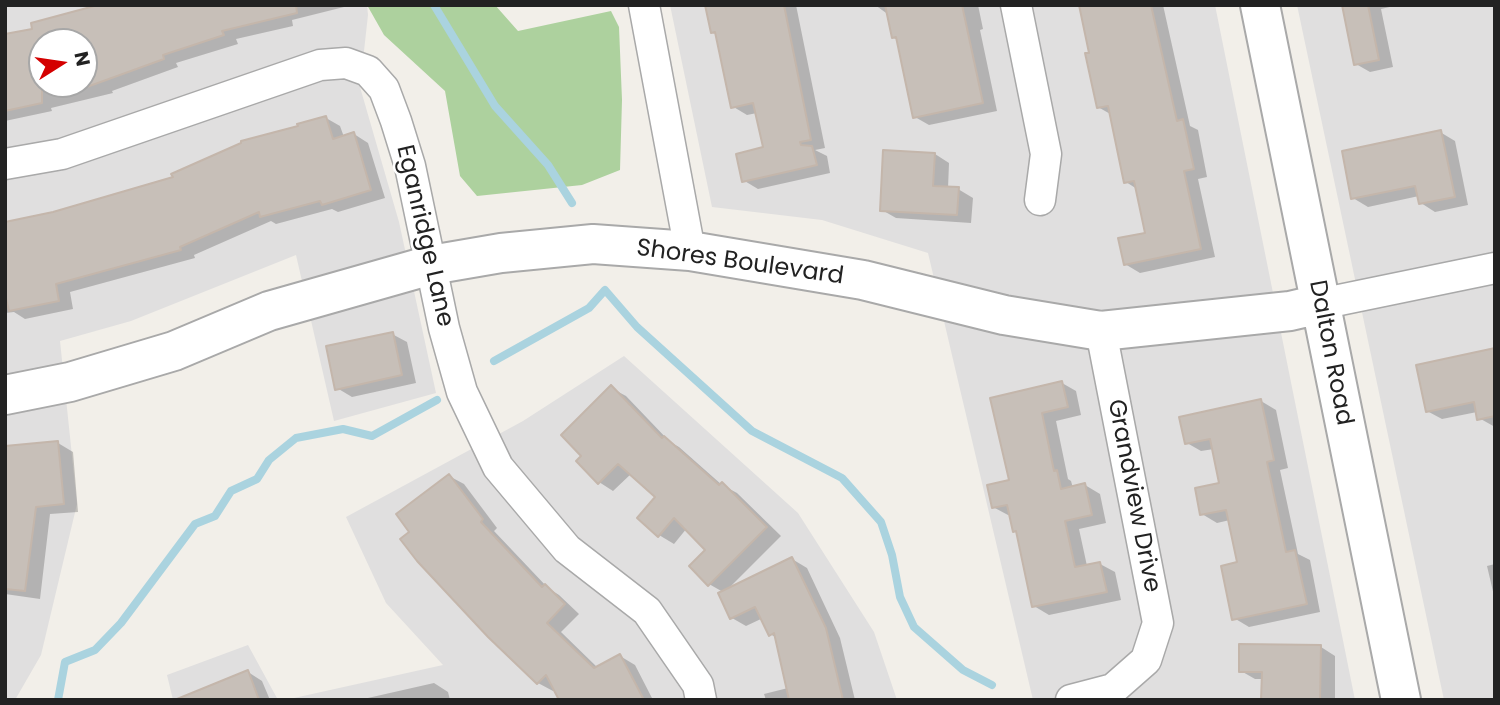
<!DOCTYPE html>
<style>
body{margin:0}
#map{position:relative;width:1500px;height:705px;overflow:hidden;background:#f2efe9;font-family:Poppins,sans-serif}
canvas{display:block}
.frame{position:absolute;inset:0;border:7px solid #222;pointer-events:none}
.north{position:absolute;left:28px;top:28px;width:70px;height:70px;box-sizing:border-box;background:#fff;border:2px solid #a7a7a7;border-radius:50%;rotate:78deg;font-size:19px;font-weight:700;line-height:28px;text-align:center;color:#222}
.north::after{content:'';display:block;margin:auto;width:24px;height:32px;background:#d40000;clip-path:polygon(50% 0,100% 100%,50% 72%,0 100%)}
</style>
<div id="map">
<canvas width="1500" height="705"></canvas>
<div class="frame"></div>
<div class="north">N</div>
</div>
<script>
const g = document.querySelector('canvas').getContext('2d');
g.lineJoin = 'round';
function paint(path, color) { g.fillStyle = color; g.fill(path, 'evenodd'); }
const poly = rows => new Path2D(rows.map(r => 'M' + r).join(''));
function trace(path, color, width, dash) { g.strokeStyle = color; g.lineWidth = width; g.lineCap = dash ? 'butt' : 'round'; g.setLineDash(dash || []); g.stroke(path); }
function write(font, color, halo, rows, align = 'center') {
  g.font = font + ' Poppins,sans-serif'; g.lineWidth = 5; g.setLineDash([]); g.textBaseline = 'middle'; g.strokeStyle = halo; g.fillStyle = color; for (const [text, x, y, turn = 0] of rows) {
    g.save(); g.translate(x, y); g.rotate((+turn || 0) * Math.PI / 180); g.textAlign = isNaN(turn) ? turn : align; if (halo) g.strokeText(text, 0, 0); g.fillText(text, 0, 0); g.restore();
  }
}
const residential = poly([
 [5,5,367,5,368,15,360,87,399,222,436,393,334,421,296,255,131,321,60,341,77,504,41,655,15,700,5,700],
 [42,42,84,42,84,84,42,84],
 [670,5,1215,5,1355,700,1033,700,928,253,822,220,712,207],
 [1297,5,1495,5,1495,700,1444,700],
 [624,356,798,513,874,632,897,700,285,700,443,665,386,603,346,517,523,421],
 [248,645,278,700,173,700,167,675]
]);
const forest = poly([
 [367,5,495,5,518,31,611,11,619,27,622,100,620,170,582,185,477,196,460,176,445,91,384,35]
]);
const shadow = poly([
 [95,5,352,5,292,20,293,26,236,39,238,44,176,63,178,67,112,91,113,93,51,108,52,111,5,121,5,36,34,30,96,8],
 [42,42,84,42,84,84,42,84],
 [718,5,796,5,825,148,815,150,827,156,830,173,758,189,743,180,765,149,757,113,747,115,732,106,717,34,713,32],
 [875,5,978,5,983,29,980,30,997,111,929,125,915,117,898,40,893,37,889,15],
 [1080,5,1163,5,1190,126,1198,130,1207,177,1198,179,1215,257,1140,273,1125,264,1147,234,1137,189,1126,182,1112,115,1098,107,1091,54],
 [1344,5,1398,5,1381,9,1393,67,1370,72,1356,64],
 [326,118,340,126,344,137,354,134,368,143,385,198,338,212,332,209,276,224,271,221,194,255,195,258,70,292,73,309,25,319,14,312,5,313,5,223,54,214,175,179],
 [1440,132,1455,141,1468,205,1435,212,1421,203,1419,196,1368,207,1353,198],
 [935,154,949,163,948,189,958,189,973,198,971,223,896,218,882,210],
 [392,334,407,342,416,383,352,397,337,388],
 [1495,350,1495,427,1479,418,1477,412,1442,419,1427,411],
 [1062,383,1076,391,1081,415,1056,421,1068,479,1071,481,1073,488,1085,485,1100,494,1106,523,1079,529,1087,566,1100,564,1115,572,1121,600,1049,615,1034,606,1018,533,1014,531,1011,514,1008,515,993,507,1011,482,992,399],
 [611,388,626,396,670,442,679,447,722,485,737,493,781,536,727,590,792,559,807,568,840,638,855,700,766,700,764,694,788,688,777,638,770,634,763,618,746,626,732,618,723,592,709,584,708,550,687,528,674,544,659,535,658,497,632,473,613,491,599,482,584,456],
 [1261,401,1276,410,1288,468,1280,470,1298,554,1310,560,1320,612,1249,627,1234,618,1239,563,1230,520,1217,523,1202,514,1221,484,1214,449,1201,451,1187,443],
 [58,443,73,452,78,512,50,514,40,599,5,594,5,448],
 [449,476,464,484,497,528,494,531,548,588,559,595,579,614,561,632,598,668,620,656,635,665,653,700,561,700,555,689,553,691,538,683,412,533],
 [1495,564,1495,600,1487,566],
 [1321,647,1335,656,1335,700,1263,700,1263,679,1255,679,1241,671],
 [248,672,262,681,270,700,199,700],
 [434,683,448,692,450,700,359,700]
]);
const stream = poly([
 [434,5,495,106,548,165,572,203],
 [494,361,589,308,605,290,637,327,752,431,842,478,881,522,892,555,900,597,914,627,963,670,992,685],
 [58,700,65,662,95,650,121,623,195,524,215,516,231,491,257,479,269,460,296,438,343,429,372,436,437,400]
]);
const building = poly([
 [98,5,296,5,297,13,222,31,224,35,163,55,164,59,84,88,84,42,42,42,42,103,5,111,5,34,32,29,31,23,98,5],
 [705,5,784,5,811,140,800,142,801,145,812,146,817,165,742,182,736,154,763,147,753,103,731,108,715,32,711,33,705,5],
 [885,5,962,5,983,103,913,118,896,37,892,38,885,5],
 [1079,5,1151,5,1177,121,1183,119,1194,169,1184,171,1201,249,1124,265,1118,238,1145,233,1134,181,1124,183,1108,106,1097,108,1085,53,1089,53,1079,5],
 [1342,5,1368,5,1379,60,1354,65,1342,5],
 [326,116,333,139,354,132,371,190,322,205,320,201,260,217,259,212,180,247,181,250,56,284,59,301,9,311,5,294,5,222,53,212,173,177,171,174,241,143,241,141,298,126,297,124,326,116],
 [1441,130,1455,197,1419,204,1415,186,1351,199,1342,151,1441,130],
 [883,150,935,153,933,186,959,187,957,215,880,211,883,150],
 [393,332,402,375,335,390,326,346,393,332],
 [1495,348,1495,416,1477,420,1474,402,1426,412,1416,365,1495,348],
 [1062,381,1068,407,1042,413,1054,471,1057,470,1061,489,1085,483,1092,515,1065,521,1075,567,1100,562,1107,592,1032,607,1016,531,1013,532,1007,505,992,508,987,485,1009,480,990,398,1062,381],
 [611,385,662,438,664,436,719,485,722,482,767,527,708,586,689,566,705,550,674,518,658,537,637,518,655,497,618,464,598,484,576,461,581,456,561,435,611,385],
 [1261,399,1274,460,1267,462,1286,552,1295,550,1307,604,1232,620,1221,566,1237,562,1226,510,1200,515,1195,488,1219,483,1210,439,1185,444,1179,417,1261,399],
 [58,441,64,504,36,507,25,591,5,589,5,446,58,441],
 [449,474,483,519,481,522,542,587,545,584,565,604,547,623,594,668,620,654,644,700,559,700,546,675,537,684,488,637,417,561,400,539,409,532,396,514,449,474],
 [792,557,826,628,843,700,789,700,774,633,769,636,755,607,730,619,718,593,792,557],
 [1239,644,1321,645,1320,700,1261,700,1262,672,1239,672,1239,644],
 [248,670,259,700,177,700,177,699,248,670]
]);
const minor = poly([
 [644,5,690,251],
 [1016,5,1046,154,1040,200],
 [5,164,62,154,320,65,346,63,368,71,384,89,396,121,410,166,444,328,462,392,498,467,567,549,647,611,698,685,701,700],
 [1320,304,1495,268],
 [1071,700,1113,689,1146,660,1158,623,1101,331]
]);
const tertiary = poly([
 [1260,5,1401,700],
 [5,395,70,382,174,351,269,311,431,265,501,253,593,244,690,251,863,280,1004,315,1101,331,1290,311,1320,304]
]);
const streetNames = [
 ["Eganridge Lane",424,236,77],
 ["Shores Boulevard",740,263,8],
 ["Dalton Road",1330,353,79],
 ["Grandview Drive",1133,496,79]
];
paint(residential, '#e0dfdf');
paint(forest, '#add19e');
paint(shadow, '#0003');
trace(stream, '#aad3df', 8);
paint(building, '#c7bfb8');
trace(building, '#c4b6ab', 2);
trace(minor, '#a9a9a9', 33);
trace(tertiary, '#a9a9a9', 42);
trace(minor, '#fff', 30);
trace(tertiary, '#fff', 38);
write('24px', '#222', '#fff', streetNames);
</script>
